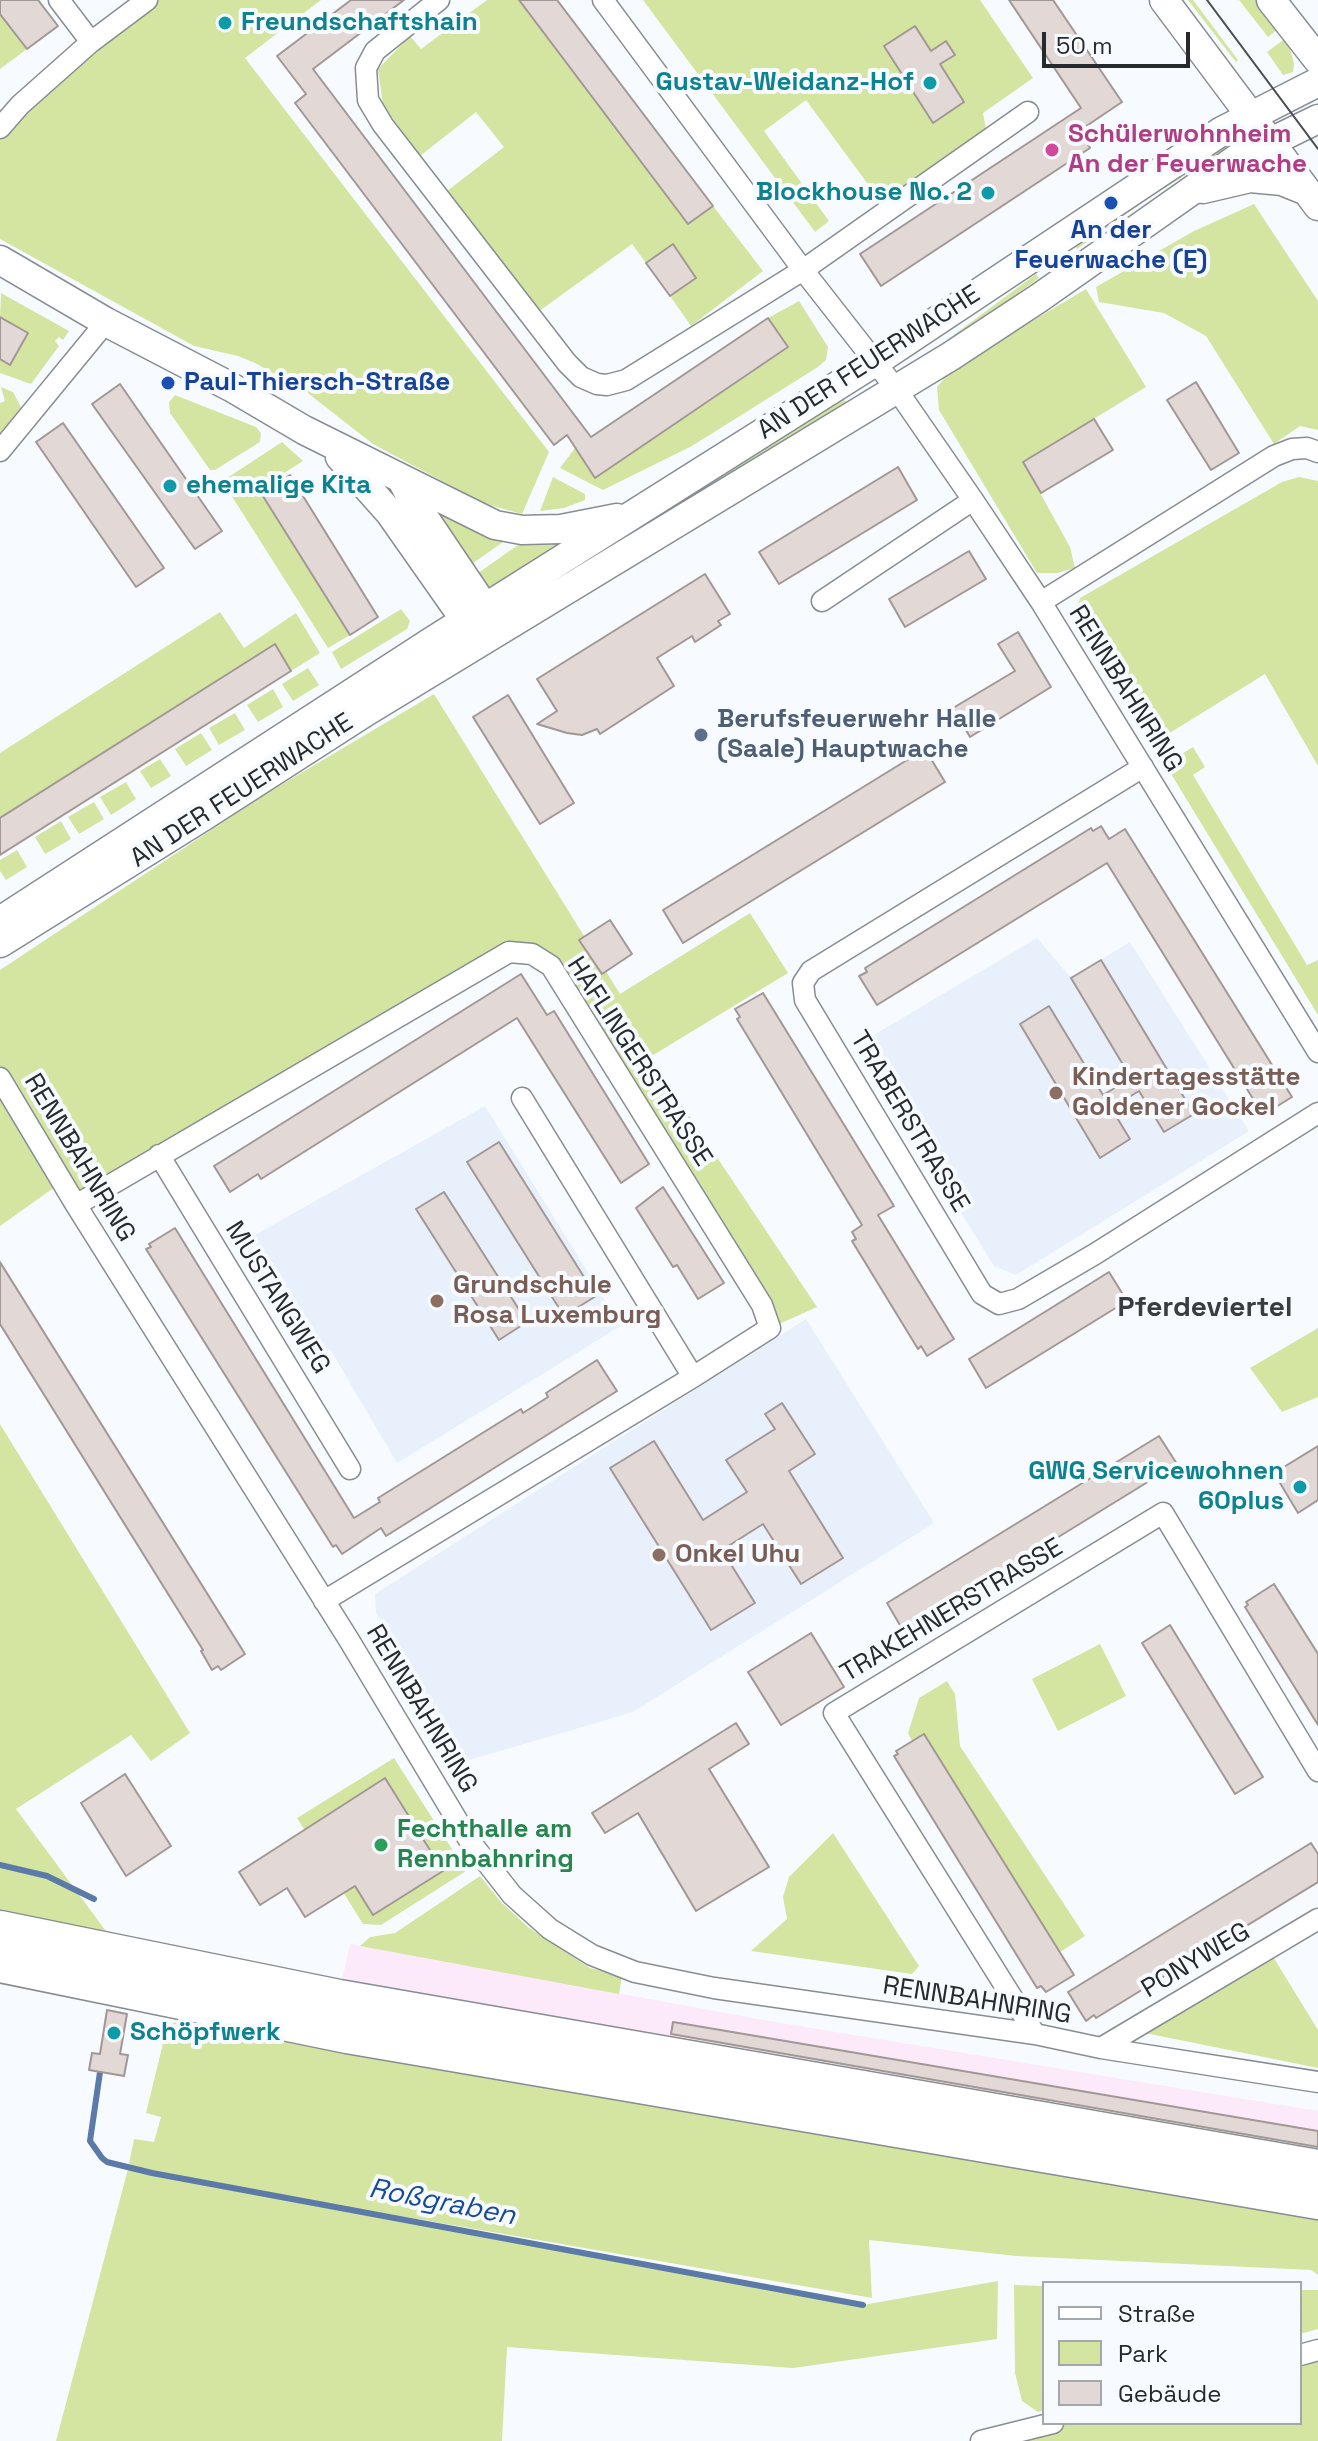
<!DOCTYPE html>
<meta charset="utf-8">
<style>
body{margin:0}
#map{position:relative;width:1318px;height:2441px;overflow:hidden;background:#f7fbff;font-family:"Space Grotesk",sans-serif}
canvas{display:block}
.legend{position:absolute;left:1042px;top:2281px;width:260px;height:144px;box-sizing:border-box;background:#f7fbff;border:2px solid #a4a7ab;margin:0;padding:10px 14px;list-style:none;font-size:24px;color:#272a2c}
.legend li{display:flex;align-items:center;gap:16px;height:40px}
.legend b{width:40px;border:2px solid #a4a7ab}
.scale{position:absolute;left:1042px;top:32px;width:148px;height:36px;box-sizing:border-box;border:4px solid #272a2c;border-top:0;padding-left:10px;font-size:24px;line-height:28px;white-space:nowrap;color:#272a2c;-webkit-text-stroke:6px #f7fbff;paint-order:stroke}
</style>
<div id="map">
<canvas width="1318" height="2441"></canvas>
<ul class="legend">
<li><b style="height:10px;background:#fff"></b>Straße</li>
<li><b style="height:22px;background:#d4e5a1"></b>Park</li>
<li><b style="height:22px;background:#e2d8d6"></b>Gebäude</li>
</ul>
<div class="scale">50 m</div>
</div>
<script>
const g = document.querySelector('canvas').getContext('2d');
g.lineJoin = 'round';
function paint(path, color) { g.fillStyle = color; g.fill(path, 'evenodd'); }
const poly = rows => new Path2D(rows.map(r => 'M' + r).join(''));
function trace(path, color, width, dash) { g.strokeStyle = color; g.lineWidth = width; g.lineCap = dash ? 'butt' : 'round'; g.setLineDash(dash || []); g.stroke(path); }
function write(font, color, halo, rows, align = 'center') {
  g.font = font + ' "Space Grotesk",sans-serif'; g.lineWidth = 8; g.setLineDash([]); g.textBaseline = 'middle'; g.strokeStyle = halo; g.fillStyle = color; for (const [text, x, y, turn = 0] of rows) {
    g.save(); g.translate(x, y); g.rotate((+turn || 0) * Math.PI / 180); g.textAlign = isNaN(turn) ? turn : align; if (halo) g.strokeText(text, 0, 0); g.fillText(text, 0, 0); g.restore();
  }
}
const built = poly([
 [1037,938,1071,978,1130,942,1249,1131,1016,1275,994,1266,857,1045],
 [485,1106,621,1326,397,1463,330,1349,307,1363,235,1246],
 [806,1319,934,1523,633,1712,466,1761,376,1613,375,1594]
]);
const industrial = poly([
 [350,1944,775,2022,1318,2111,1318,2147,342,1980]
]);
const green = poly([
 [147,0,321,0,245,58,549,452,522,514,489,505,470,496,373,444,305,391,255,363,238,356,194,346,0,239,0,128],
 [487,0,519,0,688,224,713,206,763,271,691,326,670,296,696,277,673,244,646,263,632,244,538,312,447,191,504,147,476,112,420,156,383,105,378,69,410,36,421,49],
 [643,0,980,0,1033,78,983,113,987,134,884,206,806,100,764,131,829,221,815,232],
 [1188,0,1193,0,1238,60,1236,62],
 [1239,0,1259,0,1281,27,1268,37],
 [0,14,27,49,0,69],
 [1287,37,1294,64,1293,72,1283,75,1267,52],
 [1222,144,1225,150,1152,196,1077,249,1074,245],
 [1254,204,1318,301,1318,430,1300,426,1274,444,1206,336,1164,313,1099,302,1096,287,1194,231],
 [1036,274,1039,278,949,344,947,340],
 [1086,289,1146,387,1023,462,1070,547,1075,568,1057,573,1037,573,939,410,937,387,953,368],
 [1,293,69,331,63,340,59,337,55,341,59,346,31,384,0,373,0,359,11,364,28,333,0,317],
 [799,301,828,347,826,360,818,367,692,446,603,490,560,468,575,448,596,478,788,348,768,318],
 [1,387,13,392,22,409,0,439,0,403,5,401],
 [175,395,256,427,261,433,260,442,215,470,210,470,170,413,169,402],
 [842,396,847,404,632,538,627,529],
 [282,442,303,461,278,477,280,482,262,494,350,635,328,648,226,487,227,478],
 [553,477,585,494,585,500,564,508,540,511],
 [1299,477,1318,481,1318,766,1265,674,1160,739,1144,733,1078,623,1076,614,1080,598,1282,482],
 [423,501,509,538,466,568],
 [525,540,549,542,557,545,490,587,485,588,471,578],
 [401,609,410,621,407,629,341,669,332,652],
 [220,612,244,648,296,613,320,653,291,671,275,645,0,818,0,753],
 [308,668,319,685,293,701,282,684],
 [273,689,283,707,258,722,247,705],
 [434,694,620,994,750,913,788,973,650,1057,817,1307,770,1328,551,967,509,952,76,1205,62,1182,0,1226,0,970,264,795],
 [235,713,245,730,219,745,209,728],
 [201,733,212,750,186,766,175,749],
 [1193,747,1205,767,1193,775,1307,965,1318,960,1318,1015,1165,764],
 [160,759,171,776,151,788,140,771],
 [126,782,136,799,111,815,100,797],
 [94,802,104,819,79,834,68,817],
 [61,821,71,839,45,854,35,837],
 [17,850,27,867,6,880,0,871,0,860],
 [1318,1328,1318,1397,1282,1412,1250,1368],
 [0,1424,190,1733,151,1761,131,1735,16,1809,111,1938,0,1913],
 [1100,1644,1126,1696,1058,1731,1032,1679],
 [947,1681,955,1694,960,1746,1085,1936,1060,1952,924,1734,912,1741,908,1733,919,1698],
 [394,1758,466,1871,381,1925,363,1924,297,1818],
 [833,1833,919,1966,912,1974,751,1951,787,1919,783,1897,789,1877],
 [480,1876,501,1902,529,1928,590,1968,622,1976,619,1994,360,1946,370,1937,395,1933],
 [1272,1955,1318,2030,1318,2068,1145,2033],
 [185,2022,1318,2202,1318,2275,1311,2270,1016,2256,869,2240,872,2298,193,2180,863,2305,998,2281,997,2339,793,2368,507,2347,502,2441,56,2441,128,2169,150,2173,129,2164,134,2139,154,2142,161,2117,146,2113,168,2023],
 [1014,2285,1044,2286,1044,2410,1038,2412,1022,2401,1015,2373],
 [1300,2290,1318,2290,1318,2329,1300,2334],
 [1318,2353,1318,2441,993,2441,1063,2423,1300,2423,1300,2358]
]);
const stream = poly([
 [0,1865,47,1876,94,1899],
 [100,2072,90,2141,102,2158,107,2162,152,2173,863,2305]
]);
const building = poly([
 [0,0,38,0,58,26,27,49,0,14,0,0],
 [351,0,404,0,313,69,591,437,768,318,788,347,595,478,567,435,554,445,295,103,306,94,277,56,351,0],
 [519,0,557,0,713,206,688,224,519,0],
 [1009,0,1053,0,1122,102,1079,131,1090,148,881,286,860,254,1081,108,1009,0],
 [915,26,931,51,946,41,955,55,940,64,964,102,933,123,884,46,915,26],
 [673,244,696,278,670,296,646,263,673,244],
 [0,317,28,333,10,365,0,359,0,317],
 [1196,382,1239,453,1211,470,1167,400,1196,382],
 [120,384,222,531,195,549,92,404,120,384],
 [1094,419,1113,450,1041,493,1023,462,1094,419],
 [63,423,164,568,136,587,36,442,63,423],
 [898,467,917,500,779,584,759,552,898,467],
 [290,475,378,617,350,635,261,493,290,475],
 [969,551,986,579,905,627,889,599,969,551],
 [705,574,730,614,718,621,721,625,695,642,692,636,657,658,674,686,600,734,597,729,582,735,567,733,537,724,557,711,537,679,705,574],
 [1018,632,1051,687,970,737,953,708,1015,671,998,644,1018,632],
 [275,644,291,671,0,855,0,818,275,644],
 [508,695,574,803,540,824,473,717,508,695],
 [925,749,945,782,683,943,663,910,925,749],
 [1101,826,1109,839,1125,829,1292,1097,1263,1115,1107,863,877,1005,859,976,867,972,865,968,1091,828,1093,831,1101,826],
 [610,920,632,954,602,974,579,940,610,920],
 [1101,960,1194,1114,1164,1132,1139,1091,1111,1108,1130,1139,1100,1158,1020,1024,1049,1006,1103,1095,1131,1078,1071,978,1101,960],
 [521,974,547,1015,554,1011,649,1164,621,1183,517,1018,261,1179,258,1174,230,1192,214,1166,521,974],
 [763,993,894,1206,878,1215,954,1339,927,1356,921,1346,918,1349,852,1241,856,1239,852,1232,862,1225,737,1019,740,1017,735,1009,763,993],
 [499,1142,596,1296,564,1316,467,1162,499,1142],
 [663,1187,724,1283,698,1299,677,1265,673,1267,636,1208,663,1187],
 [444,1192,527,1322,499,1340,416,1209,444,1192],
 [175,1228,354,1518,380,1502,378,1498,521,1409,523,1413,548,1397,546,1393,597,1360,617,1391,386,1536,381,1528,342,1554,336,1545,333,1547,146,1249,151,1247,149,1244,175,1228],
 [0,1262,245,1654,221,1670,218,1666,212,1670,201,1651,203,1650,0,1324,0,1262],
 [1109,1272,1127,1301,986,1388,969,1359,1109,1272],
 [782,1403,815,1454,789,1471,843,1558,801,1584,763,1524,722,1550,755,1603,711,1630,610,1468,654,1441,703,1520,747,1492,726,1460,775,1429,765,1414,782,1403],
 [1159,1436,1177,1464,904,1632,887,1603,1159,1436],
 [1318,1446,1318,1500,1298,1513,1274,1473,1318,1446],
 [1274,1584,1318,1654,1318,1725,1245,1607,1248,1605,1246,1602,1274,1584],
 [1170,1625,1263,1777,1235,1794,1142,1643,1170,1625],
 [811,1633,844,1687,781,1725,748,1672,811,1633],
 [736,1723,749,1744,709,1769,769,1867,696,1911,638,1813,605,1833,592,1813,736,1723],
 [924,1734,1074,1975,1046,1992,1041,1986,1037,1988,894,1756,898,1754,896,1751,924,1734],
 [125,1774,171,1846,126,1876,81,1803,125,1774],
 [385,1778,443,1871,373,1915,355,1886,305,1917,287,1888,260,1905,239,1872,385,1778],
 [1311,1843,1318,1854,1318,1882,1096,2018,1094,2015,1086,2021,1068,1992,1311,1843],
 [107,2010,127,2014,120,2054,128,2055,124,2076,89,2070,92,2053,100,2054,107,2010],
 [673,2022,1318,2131,1318,2147,671,2034,673,2022]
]);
const street = poly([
 [59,0,91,42],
 [439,0,375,51,366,68,368,100,383,125,567,363,581,377,597,384,607,385,626,380,803,270,1028,112],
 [603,0,803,270,897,390,973,500,1041,602,1318,1052],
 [0,128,20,105,91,42,147,0],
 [0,451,106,322],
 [822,601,973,500],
 [1041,602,1274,456,1292,449,1307,448,1318,452],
 [1143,767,811,971,803,983,805,1000,982,1294,999,1304,1018,1299,1095,1254,1318,1113],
 [0,1078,76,1205,349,1640,469,1840,512,1895,550,1929,592,1955,635,1972,714,1988,1035,2034,1101,2048,1318,2082],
 [522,1098,693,1377],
 [159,1155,350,1469],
 [76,1205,509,952,532,954,551,966,762,1305,770,1328,693,1377,324,1601],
 [1035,2034,834,1713,1163,1513,1318,1771],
 [1101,2048,1318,1919],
 [1300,2355,1318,2350],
 [981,2441,1053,2423]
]);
const secondary = poly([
 [1164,0,1318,206],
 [1271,0,1318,60],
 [1203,189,1250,178,1282,181,1307,191],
 [0,260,106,322,231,387,304,430,495,525,522,530,561,529,617,518],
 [340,457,390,513,456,607,471,618,488,622],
 [402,480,413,501,485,608],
 [0,921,434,640,875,362,1222,131,1318,82],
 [0,943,202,817,367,711,951,356,1039,298,1238,158,1318,119]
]);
const highway = poly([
 [0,1929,339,1998,1318,2168],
 [0,1964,347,2035,1318,2201]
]);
const tram = poly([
 [1207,0,1318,149]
]);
const markers = [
 [225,23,8,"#0f9aa8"],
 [930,83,8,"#0f9aa8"],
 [1052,150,8,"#d1479c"],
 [988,193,8,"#0f9aa8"],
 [1111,203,8,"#1a4fb4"],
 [168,383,8,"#1a4fb4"],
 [170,486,8,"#0f9aa8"],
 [701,735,8,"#5c6f8a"],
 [1056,1093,8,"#8d6e63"],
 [437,1301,8,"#8d6e63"],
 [1300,1487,8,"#0f9aa8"],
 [659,1555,8,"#8d6e63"],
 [381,1845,8,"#2e9e5b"],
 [114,2033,8,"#0f9aa8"]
];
const cultureNames = [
 ["Freundschaftshain",241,23],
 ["Gustav-Weidanz-Hof",914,83,"right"],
 ["Blockhouse No. 2",972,193,"right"],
 ["ehemalige Kita",186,486],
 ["GWG Servicewohnen",1284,1472,"right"],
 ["60plus",1284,1502,"right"],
 ["Schöpfwerk",130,2033]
];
const hotelNames = [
 ["Schülerwohnheim",1068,135],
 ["An der Feuerwache",1068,165]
];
const transitNames = [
 ["An der",1111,231],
 ["Feuerwache (E)",1111,261],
 ["Paul-Thiersch-Straße",184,383,"left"]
];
const streetNames = [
 ["AN DER FEUERWACHE",869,363,-33],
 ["RENNBAHNRING",1125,689,58],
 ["AN DER FEUERWACHE",242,791,-33],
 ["HAFLINGERSTRASSE",639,1062,57],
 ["TRABERSTRASSE",909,1122,59],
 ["RENNBAHNRING",79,1158,59],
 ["MUSTANGWEG",277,1298,58],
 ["TRAKEHNERSTRASSE",952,1611,-31],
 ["RENNBAHNRING",421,1709,59],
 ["PONYWEG",1196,1961,-31],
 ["RENNBAHNRING",977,2001,9]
];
const serviceNames = [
 ["Berufsfeuerwehr Halle",717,720],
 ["(Saale) Hauptwache",717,750]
];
const educationNames = [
 ["Kindertagesstätte",1072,1078],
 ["Goldener Gockel",1072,1108],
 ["Grundschule",453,1286],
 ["Rosa Luxemburg",453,1316],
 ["Onkel Uhu",675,1555]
];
const leisureNames = [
 ["Fechthalle am",397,1830],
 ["Rennbahnring",397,1860]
];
const neighbourhoodNames = [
 ["Pferdeviertel",1205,1308]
];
const waterNames = [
 ["Roßgraben",442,2203,11]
];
paint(built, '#e7f0fb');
paint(industrial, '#fceafb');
paint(green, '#d4e5a1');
trace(stream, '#5c7aa8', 6);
paint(building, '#e2d8d6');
trace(building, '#a19895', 2);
trace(street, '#878d93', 23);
trace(secondary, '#878d93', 31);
trace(highway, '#878d93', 39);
trace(street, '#fff', 20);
trace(secondary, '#fff', 28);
trace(highway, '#fff', 36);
trace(tram, '#4a4e50', 2);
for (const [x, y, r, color] of markers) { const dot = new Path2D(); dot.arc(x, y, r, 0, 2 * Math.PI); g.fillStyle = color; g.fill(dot); trace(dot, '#f7fbff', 3); }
write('bold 26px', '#0d838f', '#f7fbff', cultureNames, 'left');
write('bold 26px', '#b23c85', '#f7fbff', hotelNames, 'left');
write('bold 26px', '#164399', '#f7fbff', transitNames);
write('26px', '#272a2c', '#f7fbff', streetNames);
write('bold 26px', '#4e5e75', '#f7fbff', serviceNames, 'left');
write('bold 26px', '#785e54', '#f7fbff', educationNames, 'left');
write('bold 26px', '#27864d', '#f7fbff', leisureNames, 'left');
write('bold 28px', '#373d42', '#f7fbff', neighbourhoodNames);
write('italic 28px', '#184a97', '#f7fbff', waterNames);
</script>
